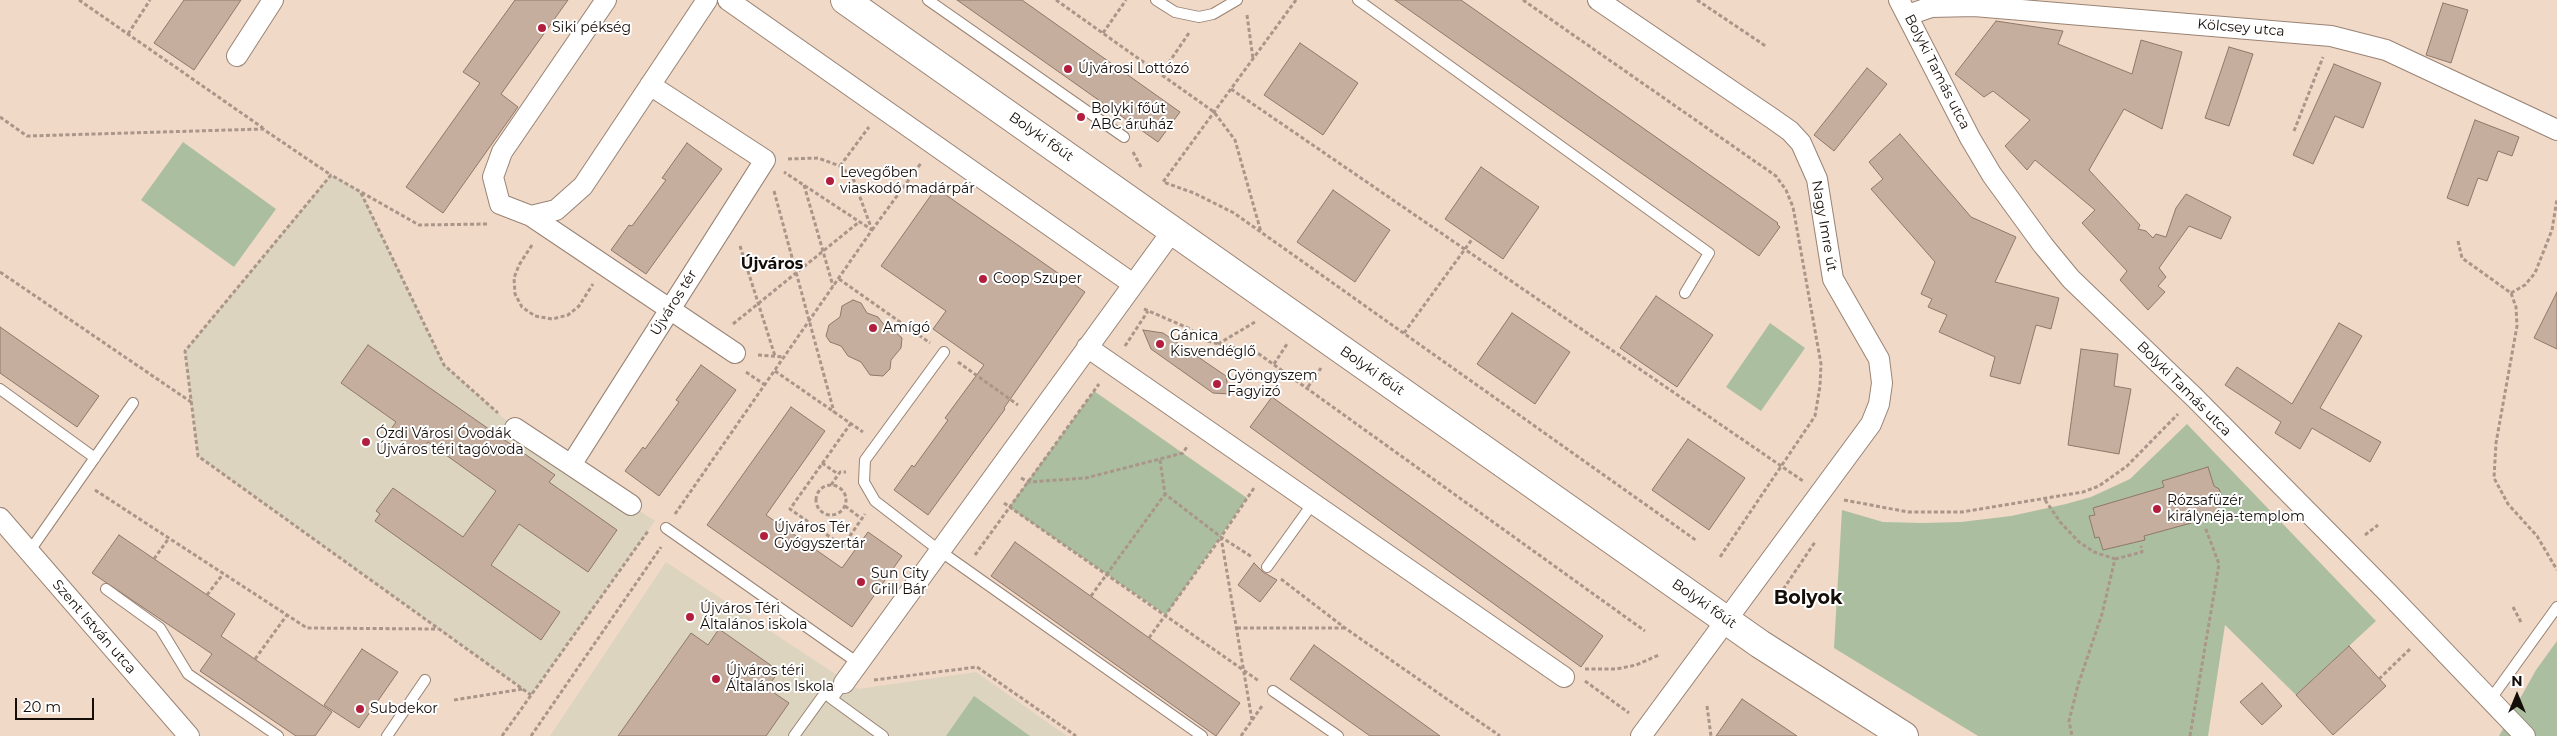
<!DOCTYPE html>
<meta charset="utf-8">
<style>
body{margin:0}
#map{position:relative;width:2557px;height:736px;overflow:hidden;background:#f1d9c8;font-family:Montserrat,sans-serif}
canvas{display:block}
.north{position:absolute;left:2492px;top:671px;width:50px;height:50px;-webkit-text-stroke:4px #fff;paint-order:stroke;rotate:0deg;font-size:14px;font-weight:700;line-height:20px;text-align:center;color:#150d08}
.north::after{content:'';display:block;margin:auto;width:18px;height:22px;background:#150d08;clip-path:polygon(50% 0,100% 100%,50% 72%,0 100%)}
.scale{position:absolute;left:15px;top:698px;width:79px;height:22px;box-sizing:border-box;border:2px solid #150d08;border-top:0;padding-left:6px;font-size:15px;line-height:18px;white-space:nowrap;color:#150d08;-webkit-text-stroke:4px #fff;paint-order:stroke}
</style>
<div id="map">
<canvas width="2557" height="736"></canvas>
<div class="north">N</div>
<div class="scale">20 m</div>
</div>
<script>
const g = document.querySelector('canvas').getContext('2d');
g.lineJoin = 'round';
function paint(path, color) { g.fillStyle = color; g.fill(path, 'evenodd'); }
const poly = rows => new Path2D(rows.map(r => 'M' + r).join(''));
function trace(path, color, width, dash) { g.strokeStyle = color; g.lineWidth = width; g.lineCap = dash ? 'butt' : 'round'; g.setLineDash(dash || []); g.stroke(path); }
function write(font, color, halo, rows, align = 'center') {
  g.font = font + ' Montserrat,sans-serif'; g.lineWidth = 4; g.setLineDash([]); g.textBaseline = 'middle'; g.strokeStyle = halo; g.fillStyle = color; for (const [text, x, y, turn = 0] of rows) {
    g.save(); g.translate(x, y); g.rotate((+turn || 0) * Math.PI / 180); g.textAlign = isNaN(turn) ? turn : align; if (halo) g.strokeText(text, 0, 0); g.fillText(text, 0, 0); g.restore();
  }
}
const education = poly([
 [331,175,361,192,444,365,515,428,655,521,531,695,198,456,185,351],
 [666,562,858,689,976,672,1067,736,550,736]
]);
const green = poly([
 [183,142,276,209,234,267,141,200],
 [1770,323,1805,348,1761,411,1726,387],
 [1094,391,1247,498,1166,615,1009,507],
 [2187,424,2376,621,2296,695,2225,625,2208,736,1978,736,1834,648,1842,510,1883,522,1923,523,1961,522,2011,516,2066,504,2091,497,2130,479],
 [2557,641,2557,736,2499,736,2536,670],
 [974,696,1030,736,946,736]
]);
const building = poly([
 [184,0,241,0,194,70,154,43,184,0],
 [515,0,568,0,501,94,518,107,443,213,406,187,480,83,463,72,515,0],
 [957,0,1022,0,1180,112,1158,142,957,0],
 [1395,0,1461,0,1778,223,1777,224,1780,227,1759,256,1395,0],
 [2443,3,2468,10,2451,63,2426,55,2443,3],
 [1996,21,2063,31,2058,44,2132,74,2141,40,2182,52,2162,129,2124,109,2089,170,2140,225,2138,229,2146,231,2153,238,2156,234,2166,237,2176,208,2186,194,2231,217,2221,239,2189,226,2159,268,2166,277,2158,286,2165,292,2148,310,2120,280,2127,271,2082,223,2095,210,2035,160,2027,170,2005,146,2030,120,1993,91,1984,97,1955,74,1996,21],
 [1300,43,1358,83,1323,135,1264,95,1300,43],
 [2229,47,2253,54,2229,126,2205,118,2229,47],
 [2334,64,2381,83,2363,128,2335,116,2313,164,2293,155,2334,64],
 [1867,68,1887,84,1834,151,1814,135,1867,68],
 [2475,120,2519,137,2512,156,2498,151,2487,181,2478,178,2468,206,2447,198,2475,120],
 [1900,134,1971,217,2016,237,1995,282,2059,298,2051,329,2036,325,2020,384,1990,376,1995,357,1939,332,1947,315,1928,307,1932,299,1921,294,1935,262,1871,189,1883,179,1869,162,1900,134],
 [687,143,722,169,646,274,611,250,629,225,632,226,666,180,662,178,687,143],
 [1481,167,1539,207,1503,259,1445,219,1481,167],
 [936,188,1085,292,1004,408,1005,409,928,515,894,490,912,465,914,467,948,420,945,418,984,365,933,329,946,311,881,266,936,188],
 [1333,190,1390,230,1355,282,1297,242,1333,190],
 [2557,292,2557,349,2534,338,2557,292],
 [1656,296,1713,335,1677,387,1620,348,1656,296],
 [853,300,861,303,867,313,878,317,888,330,894,331,902,338,901,348,891,360,890,369,883,376,870,375,861,362,848,356,841,346,830,342,826,336,829,325,840,317,842,306,853,300],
 [1512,313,1570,352,1535,404,1477,364,1512,313],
 [2339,323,2362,336,2320,408,2381,442,2370,462,2312,428,2300,449,2275,433,2281,422,2225,385,2237,367,2292,404,2339,323],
 [0,327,99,396,77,427,0,373,0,327],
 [1143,330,1163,333,1226,376,1229,394,1213,393,1151,349,1143,330],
 [368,345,555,475,549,482,617,530,588,572,519,524,491,565,560,612,541,640,375,521,380,514,376,511,393,488,463,537,496,491,428,442,420,453,389,432,396,422,341,383,368,345],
 [2081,349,2118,354,2114,386,2131,389,2119,454,2068,445,2081,349],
 [701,365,736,390,659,496,625,471,643,447,645,449,679,402,676,400,701,365],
 [1272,397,1603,636,1581,667,1250,427,1272,397],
 [791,407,825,431,766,515,842,568,868,532,902,556,852,627,707,525,791,407],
 [1688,439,1745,478,1709,530,1652,490,1688,439],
 [2208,467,2214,486,2219,489,2223,499,2217,512,2201,516,2202,520,2144,536,2145,540,2103,550,2099,537,2095,538,2089,516,2095,515,2093,508,2164,487,2162,481,2208,467],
 [119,535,235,614,221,636,332,712,315,736,296,736,200,671,212,654,92,573,119,535],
 [1015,542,1240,703,1216,736,991,576,1015,542],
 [1254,563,1263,572,1277,580,1260,602,1238,585,1254,563],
 [719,629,779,671,767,688,789,703,766,736,618,736,691,633,708,645,719,629],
 [1314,645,1440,736,1370,736,1290,679,1314,645],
 [2349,646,2386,686,2333,735,2296,695,2349,646],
 [362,649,398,672,359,728,324,705,362,649],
 [2262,683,2282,706,2262,725,2240,702,2262,683],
 [1742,699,1797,736,1716,736,1742,699]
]);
const path = poly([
 [79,0,263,128],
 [1056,0,1214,112,1235,140,1261,232],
 [1296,0,1163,182,1194,193,1234,213,1697,541],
 [1523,0,1776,176,1786,190,1793,207,1821,364,1820,386,1815,416,1720,557],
 [1697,0,1767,47],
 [1247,15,1253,59],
 [1103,33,1126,0],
 [128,34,150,0],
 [1161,74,1189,33],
 [1231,89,1803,481],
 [0,117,27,136,263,129,331,175],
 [2294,131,2323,57],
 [1133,152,1141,167],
 [788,159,818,158,840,166,853,178,872,230],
 [840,166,869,127],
 [804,185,833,286],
 [774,191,834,412],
 [361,193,444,365,498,413],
 [487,224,419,225,331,175,185,351,198,456,531,695],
 [872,230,921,163],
 [2458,241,2462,258,2511,293,2516,307,2517,326,2496,443,2494,478,2508,504,2537,536,2557,570],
 [532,245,519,265,514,278,515,294,522,307,535,316,552,319,568,315,579,306,593,284],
 [740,246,775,356],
 [0,272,191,402],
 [839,279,930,343],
 [2511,293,2525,285,2535,273,2552,230,2557,199],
 [1144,309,1188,328,1207,341,1259,354,1645,631],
 [733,324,859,222],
 [1404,333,1473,238],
 [1218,344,1255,322],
 [1125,346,1148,311],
 [758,355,784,357],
 [958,362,1018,405],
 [1274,364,1287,344],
 [775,371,863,432],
 [746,372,765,385],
 [1308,387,1321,368],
 [851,423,790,509,843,546,865,514],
 [1160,460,1165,494,1221,537,1252,557],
 [822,463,838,474],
 [1021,478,1029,482,1086,478,1183,453,1188,445],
 '816 500a15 15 0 1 1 30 0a15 15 0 1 1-30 0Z',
 [831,485,840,472,846,472],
 [95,490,307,628,438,629],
 [1844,500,1908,512,1962,512,2083,492,2099,486,2127,466,2178,414],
 [2045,500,2061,523,2079,542,2094,552,2115,559,2102,614,2078,685,2069,721,2072,736],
 [1004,503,1259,681],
 [845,506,862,519],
 [675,514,872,230,784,172],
 [2365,535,2378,525],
 [975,555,1099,384],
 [154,559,169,538],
 [2115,559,2142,552,2141,546],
 [1281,579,1345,628,1500,736],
 [207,595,223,574],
 [1091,596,1165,494],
 [1776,600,1815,542],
 [2513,607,2522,624],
 [1237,628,1345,628],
 [1149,638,1221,537],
 [255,659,287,615],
 [1585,669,1616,669,1636,665,1659,655],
 [2379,679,2411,648],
 [874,680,977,667,1076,736],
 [1585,681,1629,713],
 [454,700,523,689],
 [1707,706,1711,736],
 [1252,720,1221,537,1254,488],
 [502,736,648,531],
 [531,736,661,547],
 [1241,736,1262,706],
 [2190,736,2219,564,2205,527]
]);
const service = poly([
 [928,0,1124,137],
 [1156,0,1175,12,1199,17,1213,14,1237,0],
 [1358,0,1709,253,1685,293],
 [944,352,865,460,864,482,875,501,940,551,1202,736],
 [0,389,95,458],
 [666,528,858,663],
 [29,552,133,403],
 [1267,567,1313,503],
 [106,589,160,628,188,674,278,736],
 [1273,691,1338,736],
 [832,699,883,736],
 [2490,700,2557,607],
 [387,736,425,680],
 [794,736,825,693,832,699,844,683]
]);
const minor = poly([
 [606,0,502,152,493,177,500,204,531,216,556,210,583,186,707,0],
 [728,0,1133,284],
 [1598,0,1773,119,1790,131,1801,143,1817,179,1833,279,1879,359,1882,383,1879,404,1871,424,1641,736],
 [1899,0,1970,138,1992,175,2043,245,2071,279,2194,397,2388,593,2525,736],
 [1908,15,1931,7,1974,6,2331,36,2386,50,2557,130],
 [237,56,273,0],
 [531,216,735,353],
 [1087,347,1564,677],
 [515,428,571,465],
 [631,505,571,465,765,160,650,85],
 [0,518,189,736],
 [844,683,1173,230]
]);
const secondary = poly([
 [845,0,1760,644,1904,736]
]);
const markers = [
 [542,28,5,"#b21f3e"],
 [1068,69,5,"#b21f3e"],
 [1081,117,5,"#b21f3e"],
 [830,181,5,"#b21f3e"],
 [983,279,5,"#b21f3e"],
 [873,328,5,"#b21f3e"],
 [1160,344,5,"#b21f3e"],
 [1217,384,5,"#b21f3e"],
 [366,442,5,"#b21f3e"],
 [2157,509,5,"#b21f3e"],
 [764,536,5,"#b21f3e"],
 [861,582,5,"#b21f3e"],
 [690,617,5,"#b21f3e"],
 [716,679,5,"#b21f3e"],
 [360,709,5,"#b21f3e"]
];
const poiNames = [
 ["Siki pékség",552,28],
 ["Újvárosi Lottózó",1078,69],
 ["Bolyki főút",1091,109],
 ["ABC áruház",1091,125],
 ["Levegőben",840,173],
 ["viaskodó madárpár",840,189],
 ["Coop Szuper",993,279],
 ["Amígó",883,328],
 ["Gánica",1170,336],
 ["Kisvendéglő",1170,352],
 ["Gyöngyszem",1227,376],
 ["Fagyizó",1227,392],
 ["Ózdi Városi Óvodák",376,434],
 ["Újváros téri tagóvoda",376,450],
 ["Rózsafüzér",2167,501],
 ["királynéja-templom",2167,517],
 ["Újváros Tér",774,528],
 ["Gyógyszertár",774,544],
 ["Sun City",871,574],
 ["Grill Bár",871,590],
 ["Újváros Téri",700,609],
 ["Általános iskola",700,625],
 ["Újváros téri",726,671],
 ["Általános Iskola",726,687],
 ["Subdekor",370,709]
];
const streetNames = [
 ["Kölcsey utca",2241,28,5],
 ["Bolyki Tamás utca",1937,72,63],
 ["Bolyki főút",1041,137,35],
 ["Nagy Imre út",1824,226,80],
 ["Újváros tér",674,303,-58],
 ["Bolyki főút",1372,371,35],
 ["Bolyki Tamás utca",2184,389,45],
 ["Bolyki főút",1704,604,35],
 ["Szent István utca",94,627,49]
];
const quarterNames = [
 ["Újváros",772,264]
];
const districtNames = [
 ["Bolyok",1808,598]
];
paint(education, '#ddd4bf');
paint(green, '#acbea0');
paint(building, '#c5ae9e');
trace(building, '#8e7869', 1);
trace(service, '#998374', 12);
trace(minor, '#998374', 22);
trace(secondary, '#998374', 30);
trace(path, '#a99689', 3, [4, 2.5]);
trace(service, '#fff', 10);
trace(minor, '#fff', 20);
trace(secondary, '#fff', 28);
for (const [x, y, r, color] of markers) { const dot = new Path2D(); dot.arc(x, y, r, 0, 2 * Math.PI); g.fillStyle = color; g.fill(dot); trace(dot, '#fff', 2); }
write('14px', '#150d08', '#fff', poiNames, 'left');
write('14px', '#150d08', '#fff', streetNames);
write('bold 16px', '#150d08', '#fff', quarterNames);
write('bold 19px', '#150d08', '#fff', districtNames);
</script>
